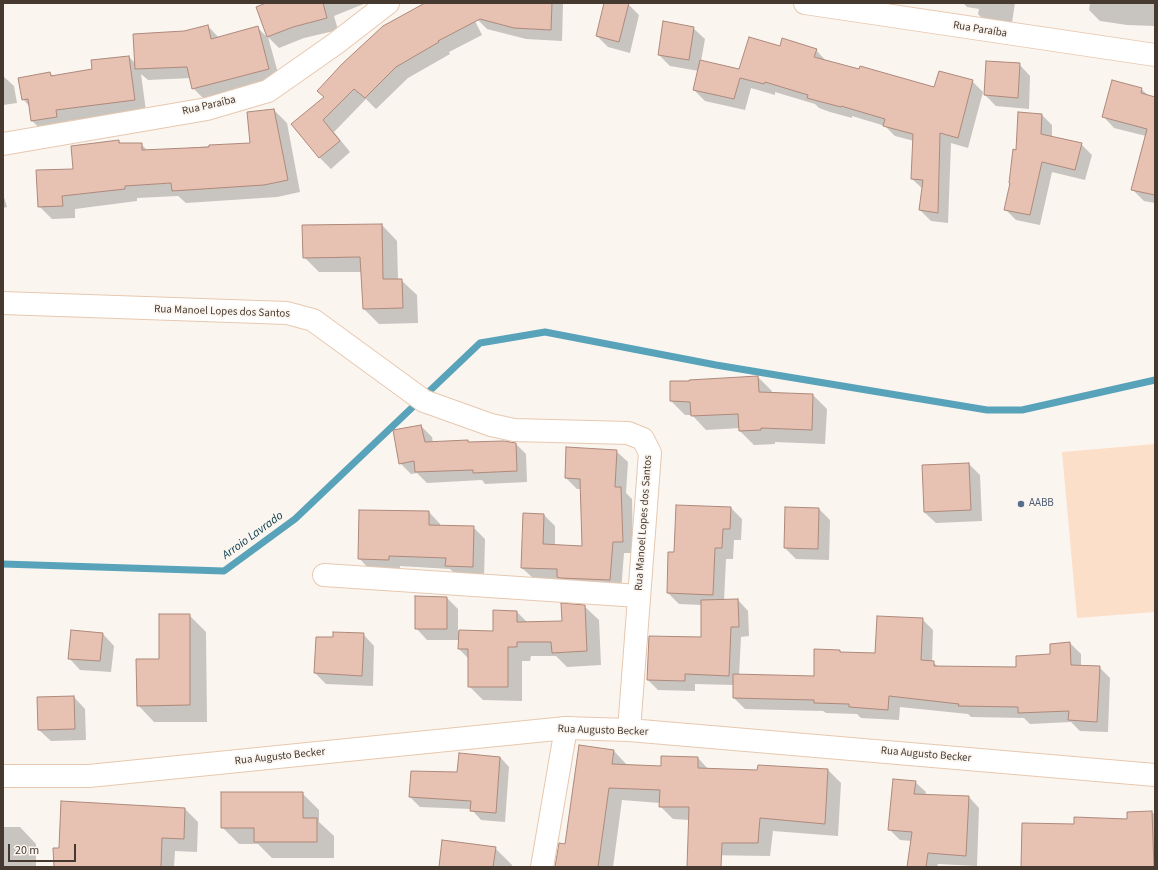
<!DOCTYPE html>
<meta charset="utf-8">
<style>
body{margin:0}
#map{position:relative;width:1158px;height:870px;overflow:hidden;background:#fbf5f0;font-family:"Source Sans 3",sans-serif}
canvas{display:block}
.frame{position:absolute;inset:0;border:4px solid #463a30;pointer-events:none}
.scale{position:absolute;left:8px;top:844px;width:68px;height:18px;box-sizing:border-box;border:2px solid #463a30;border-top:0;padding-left:5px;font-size:12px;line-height:14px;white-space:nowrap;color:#463a30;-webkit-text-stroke:3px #fbf5f0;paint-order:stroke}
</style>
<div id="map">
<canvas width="1158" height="870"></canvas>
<div class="frame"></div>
<div class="scale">20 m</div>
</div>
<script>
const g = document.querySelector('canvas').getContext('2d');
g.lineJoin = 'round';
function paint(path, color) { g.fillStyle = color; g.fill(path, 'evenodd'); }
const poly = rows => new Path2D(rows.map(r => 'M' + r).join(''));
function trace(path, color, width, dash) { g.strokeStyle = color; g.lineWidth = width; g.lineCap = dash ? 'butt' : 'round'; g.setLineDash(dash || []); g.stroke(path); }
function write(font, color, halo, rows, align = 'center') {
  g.font = font + ' "Source Sans 3",sans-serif'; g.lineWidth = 3.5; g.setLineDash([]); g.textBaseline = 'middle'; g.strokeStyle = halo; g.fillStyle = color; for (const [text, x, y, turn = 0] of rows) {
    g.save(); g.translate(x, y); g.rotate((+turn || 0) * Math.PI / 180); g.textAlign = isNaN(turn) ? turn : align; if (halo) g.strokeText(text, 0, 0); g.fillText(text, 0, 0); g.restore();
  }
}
const green = poly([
 [1155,444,1155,612,1077,618,1062,452]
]);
const shadow = poly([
 [269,3,366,3,334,16,338,30,304,38,279,48,268,37,280,80,204,99,193,88,191,78,148,80,141,74,146,111,67,121,68,128,44,132,32,121,30,107,23,99,50,73,53,76,93,70,129,57,136,64,184,32,208,26,219,38,258,28,269,39,257,7],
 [431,3,466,3,482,35,449,52,450,54,408,78,376,109,366,99,334,132,350,152,331,169,319,157,325,97],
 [479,3,563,3,562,41,526,39,487,29,476,18],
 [605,3,628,4,639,15,630,53,608,47,597,36],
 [963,3,1015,3,1011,29,989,25,978,14,979,9,967,7],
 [1090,3,1155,3,1155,26,1127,25,1100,21,1089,10],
 [693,28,705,39,701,61,740,70,781,48,816,50,827,62,935,88,972,81,983,92,968,148,951,143,948,223,931,221,920,210,923,189,912,179,914,141,895,136,885,126,852,116,852,118,830,112,819,108,815,104,775,92,775,95,751,88,745,110,705,101,694,90,699,71,670,66,659,55],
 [1019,64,1030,76,1029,109,996,106,985,95],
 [3,76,14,86,17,103,3,105],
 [1141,89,1149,96,1155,98,1155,203,1144,201,1132,189,1146,136,1114,128,1103,116],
 [274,110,287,123,300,192,277,197,186,203,178,196,137,198,137,201,75,209,75,218,52,219,39,206,74,170,119,141,122,144,141,144,148,151,251,143],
 [1042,115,1052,125,1052,137,1081,144,1092,155,1085,180,1052,172,1040,225,1016,220,1005,209],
 [3,194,7,207,3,208],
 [382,225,397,241,398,280,401,280,417,295,418,323,379,324,364,309,362,272,319,272,304,257],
 [758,377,772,391,772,394,813,395,827,409,825,444,775,442,775,444,754,445,740,431,740,428,706,430,692,415,685,415,671,401,690,382],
 [421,426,432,437,433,443,467,441,469,443,515,443,526,454,527,482,485,484,482,480,427,483,417,473,411,474,400,463],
 [616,451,628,462,626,493,632,499,633,553,624,553,621,591,534,579,522,568,544,515,555,526,555,545,583,547,581,489,577,489,566,478],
 [969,464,980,475,982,521,936,523,924,512],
 [731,508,742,519,741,540,734,540,733,559,726,559,724,601,738,600,748,611,749,636,741,637,739,676,815,677,840,651,842,653,876,654,922,619,933,630,932,662,939,667,1017,668,1051,655,1070,643,1081,654,1081,666,1099,667,1110,678,1108,732,1080,731,1071,722,1030,724,1024,718,971,717,968,714,900,707,899,720,861,718,857,714,826,713,823,711,745,709,734,698,734,685,695,684,695,691,658,690,648,680,702,638,702,605,679,604,668,593,675,554],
 [819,509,830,520,829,560,796,559,785,548],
 [429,512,440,524,440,526,473,527,485,539,484,577,458,577,450,569,400,566,400,571,370,570,359,558],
 [447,598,458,609,458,631,494,632,517,612,528,623,563,622,584,606,599,620,601,665,567,667,556,656,531,656,530,661,522,661,522,701,483,700,469,686,469,659,459,649,459,640,427,640,416,628],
 [189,615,206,632,207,722,154,722,138,705],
 [103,634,114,646,111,672,80,670,69,658],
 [363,634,374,646,373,686,326,684,315,673,334,638],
 [74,697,85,709,86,740,51,741,39,730],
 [614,751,627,765,662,767,698,758,709,770,828,770,841,783,838,836,773,831,770,856,702,855,690,820,673,819,660,806,660,803,622,800,613,867,556,867],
 [500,757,509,767,505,822,481,820,471,809,420,807,410,797,458,773],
 [915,782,926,792,925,796,969,797,979,808,977,866,938,864,937,867,908,867,912,841,900,840,889,829],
 [302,793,319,810,319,822,334,836,334,858,272,858,258,844,239,844,222,827],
 [185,809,198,822,197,852,175,851,174,867,55,867,60,849],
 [1151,812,1155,814,1155,867,1022,867,1075,825,1128,820],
 [3,827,20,827,36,844,36,867,3,867],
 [495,848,512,865,512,867,440,867]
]);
const stream = poly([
 [3,564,224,571,295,519,480,343,545,332,716,365,987,410,1022,410,1155,380]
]);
const building = poly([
 [266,3,323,3,327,18,293,27,267,37,256,7,266,3],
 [425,3,552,3,551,30,514,28,480,19,438,41,439,42,396,67,365,98,354,89,323,120,340,141,319,158,291,124,324,97,317,91,342,64,383,26,425,3],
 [604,3,629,3,619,42,596,36,604,3],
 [663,21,694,27,689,60,658,55,663,21],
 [208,25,211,39,258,26,269,69,192,89,187,67,135,69,133,34,184,31,208,25],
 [749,37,780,46,782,38,817,49,814,57,859,69,860,66,934,87,939,71,973,80,958,138,940,133,938,213,919,210,923,180,911,179,913,134,883,126,885,119,841,106,841,107,818,101,807,98,808,95,765,82,764,84,740,78,734,99,693,90,700,60,739,69,749,37],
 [129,56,135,100,56,110,57,117,31,121,28,99,22,100,18,78,50,72,51,76,92,69,91,60,129,56],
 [986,61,1020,63,1018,98,984,95,986,61],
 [1112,80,1142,88,1141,93,1155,97,1155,195,1131,190,1147,129,1102,117,1112,80],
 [274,109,288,180,264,185,172,191,171,183,125,186,125,189,62,196,63,206,38,207,36,170,73,169,71,146,119,140,119,143,142,143,142,150,209,147,209,145,250,143,247,112,274,109],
 [1018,112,1042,114,1041,134,1082,143,1075,170,1042,162,1030,215,1004,210,1010,183,1009,183,1013,149,1016,150,1018,112],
 [382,224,383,279,402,279,403,308,363,309,360,257,303,258,302,225,382,224],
 [758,376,759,392,813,394,812,430,761,428,761,430,739,431,738,414,691,416,690,402,670,401,670,381,689,381,689,380,758,376],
 [421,425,425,442,468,440,468,442,504,441,516,443,517,471,473,473,473,470,415,472,414,461,399,464,393,430,421,425],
 [566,447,617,450,615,487,621,487,623,542,613,542,610,580,560,578,557,577,557,569,521,568,523,513,544,514,543,544,582,546,580,479,565,478,566,447],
 [969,463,971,510,924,512,922,465,969,463],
 [676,505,731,507,730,529,723,529,722,548,715,548,713,595,667,593,668,552,674,552,676,505],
 [785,507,819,508,818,549,784,548,785,507],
 [359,510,429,511,429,525,474,526,473,567,445,566,446,558,389,556,389,560,358,559,359,510],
 [415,596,447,597,447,629,415,629,415,596],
 [738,599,739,627,731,627,729,676,685,674,685,681,647,680,649,636,701,637,701,600,738,599],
 [561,603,585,605,587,651,552,653,551,642,517,642,517,647,508,647,508,687,468,687,468,649,458,649,459,630,493,631,493,610,517,611,517,622,562,621,561,603],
 [159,614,190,614,190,705,137,706,136,659,159,659,159,614],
 [877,616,923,618,921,660,934,661,934,666,1016,667,1016,656,1050,654,1050,644,1070,642,1071,665,1100,666,1097,722,1068,720,1069,711,1018,713,1018,707,958,706,959,704,889,696,888,710,849,707,849,704,814,703,814,700,733,698,733,674,814,676,814,649,840,650,840,652,875,653,877,616],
 [71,630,103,633,100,661,68,659,71,630],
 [333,632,364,633,362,676,314,673,316,637,333,637,333,632],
 [74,696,75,729,38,730,37,697,74,696],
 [579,745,614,750,612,764,661,766,661,756,698,757,698,768,757,770,758,765,828,769,825,824,760,818,758,843,722,843,721,867,687,867,689,807,659,807,660,790,609,788,598,867,555,867,559,843,565,844,579,745],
 [459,753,500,757,496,813,470,811,471,801,409,797,411,771,457,772,459,753],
 [893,779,916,781,914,794,969,796,966,856,928,853,926,867,907,867,912,832,888,830,893,779],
 [221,792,303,792,303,818,317,818,317,842,254,842,254,828,221,828,221,792],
 [61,801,185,808,184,839,162,838,161,867,54,867,53,848,59,848,61,801],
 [1152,811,1154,867,1021,867,1022,823,1074,824,1074,817,1127,819,1127,812,1152,811],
 [442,840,496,847,493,867,439,867,442,840]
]);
const minor = poly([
 [805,3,1155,55],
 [3,144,207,109,268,91,335,44,388,3],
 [324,575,639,596],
 [542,867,566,728]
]);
const tertiary = poly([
 [3,303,287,313,313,320,424,401,491,425,514,430,628,433,643,439,650,453,629,730],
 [3,776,89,776,566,728,629,730,1155,775]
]);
const markers = [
 [1021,504,4,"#5c6f8a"]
];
const streetNames = [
 ["Rua Paraíba",980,30,9],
 ["Rua Paraíba",209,106,-13],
 ["Rua Manoel Lopes dos Santos",222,312,2],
 ["Rua Manoel Lopes dos Santos",644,523,-86],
 ["Rua Augusto Becker",603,731,2],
 ["Rua Augusto Becker",926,755,5],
 ["Rua Augusto Becker",280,757,-6]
];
const serviceNames = [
 ["AABB",1029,504]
];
const waterNames = [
 ["Arroio Lavrado",253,536,-36]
];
paint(green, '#fcdfc8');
paint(shadow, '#0003');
trace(stream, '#58a3ba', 7);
paint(building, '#e7c1b2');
trace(building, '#ad897b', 1);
trace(minor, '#e7c8af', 24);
trace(tertiary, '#e7c8af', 24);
trace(minor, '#fff', 22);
trace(tertiary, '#fff', 22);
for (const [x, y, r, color] of markers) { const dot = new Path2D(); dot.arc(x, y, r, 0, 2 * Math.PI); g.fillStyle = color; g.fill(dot); trace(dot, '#fbf5f0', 1.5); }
write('11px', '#463a30', '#fbf5f0', streetNames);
write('11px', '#4e5e75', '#fbf5f0', serviceNames, 'left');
write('italic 12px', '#023847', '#fbf5f0', waterNames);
</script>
